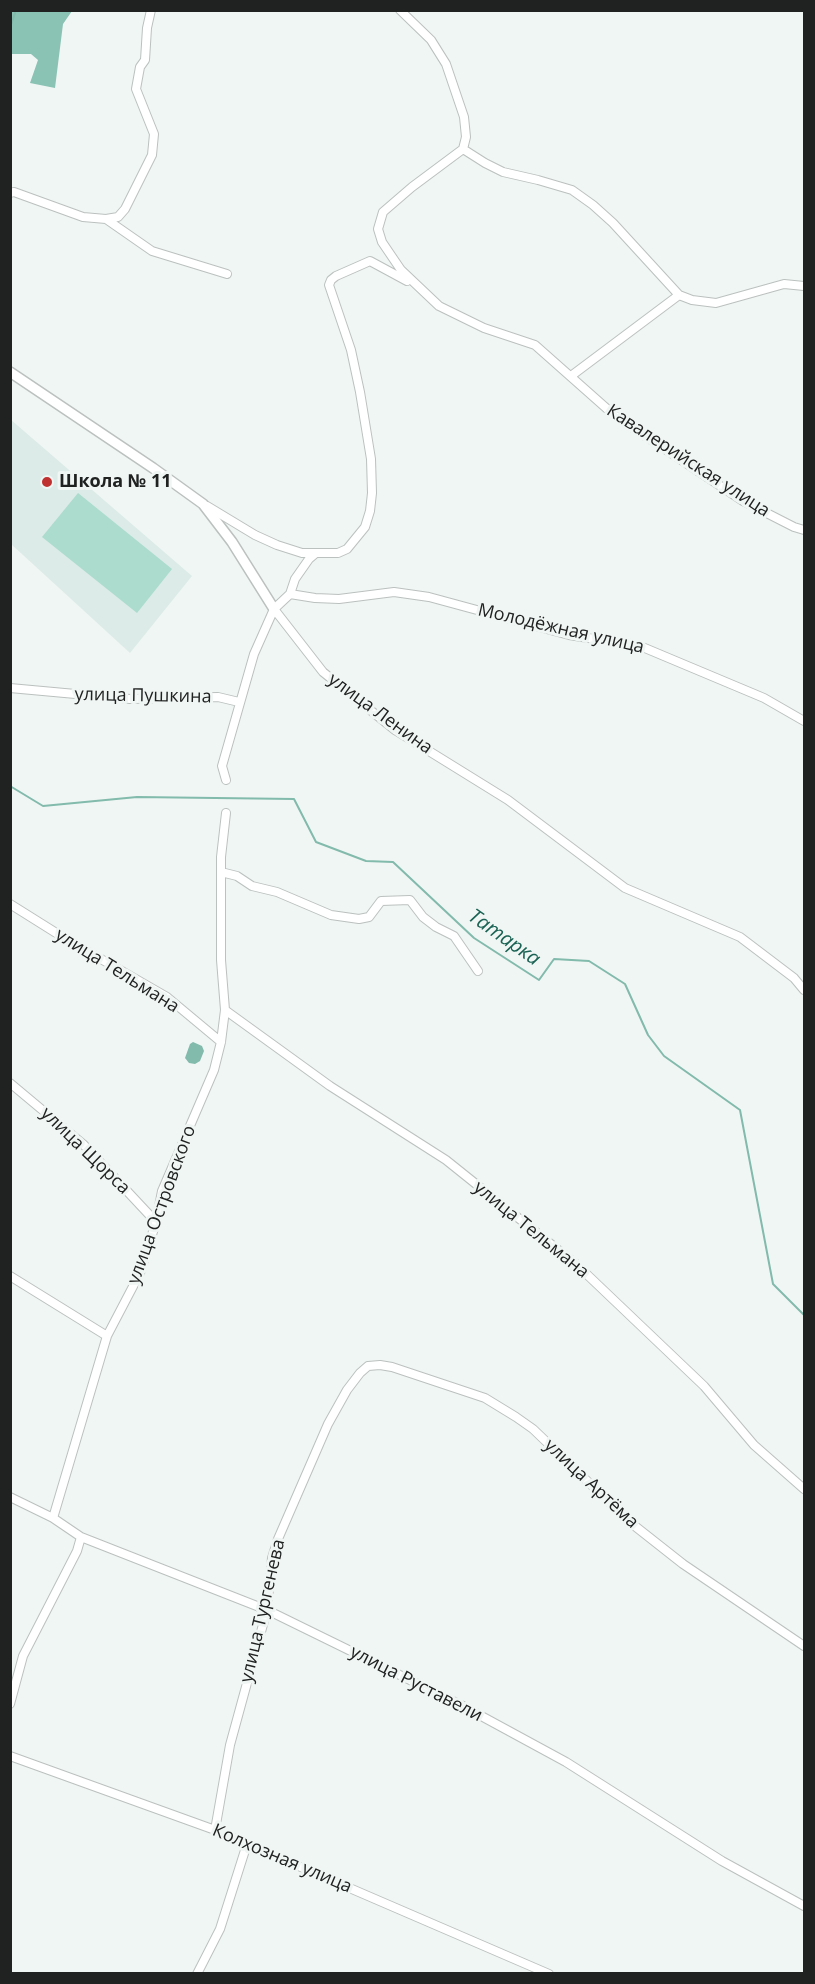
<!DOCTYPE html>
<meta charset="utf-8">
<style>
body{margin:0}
#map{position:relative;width:815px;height:1984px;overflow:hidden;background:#f0f6f4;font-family:"Open Sans",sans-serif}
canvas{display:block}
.frame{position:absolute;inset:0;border:12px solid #202222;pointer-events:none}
</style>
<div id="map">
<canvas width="815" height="1984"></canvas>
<div class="frame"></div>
</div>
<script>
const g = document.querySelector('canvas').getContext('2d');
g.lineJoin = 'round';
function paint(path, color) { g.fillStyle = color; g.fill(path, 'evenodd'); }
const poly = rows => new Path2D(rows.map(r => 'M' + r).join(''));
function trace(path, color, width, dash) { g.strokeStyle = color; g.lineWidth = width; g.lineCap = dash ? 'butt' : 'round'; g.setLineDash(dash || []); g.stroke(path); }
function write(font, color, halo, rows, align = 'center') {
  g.font = font + ' "Open Sans",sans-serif'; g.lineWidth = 6; g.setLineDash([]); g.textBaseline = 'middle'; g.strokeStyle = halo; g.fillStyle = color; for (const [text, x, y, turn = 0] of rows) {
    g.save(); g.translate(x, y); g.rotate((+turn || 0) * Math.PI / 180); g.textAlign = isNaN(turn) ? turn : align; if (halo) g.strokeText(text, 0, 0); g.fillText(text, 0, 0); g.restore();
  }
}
const built = poly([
 [10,419,192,576,130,653,11,544]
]);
const green = poly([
 [78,493,172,569,137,613,42,537]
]);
const forest = poly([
 [11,10,72,11,63,24,55,88,30,83,38,60,31,54,11,54]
]);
const water = poly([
 [193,1042,202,1046,204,1051,200,1061,195,1064,189,1063,185,1058,190,1044]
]);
const stream = poly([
 [10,28,16,10],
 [10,786,43,806,137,797,294,799,316,842,366,861,393,862,474,938,539,980,554,959,589,961,625,984,648,1035,664,1056,740,1110,773,1284,804,1315]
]);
const minor = poly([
 [400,10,431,40,446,64,464,117,466,137,463,149,412,187,383,212,378,229,382,242,401,270,439,306,484,328,535,345,614,415,743,501,794,527,804,530],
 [463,149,485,163,503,172,538,180,572,190,593,205,613,223,679,295,692,300,716,303,784,284,804,286],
 [10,193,14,192,83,217,106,219,152,251,227,274],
 [106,219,118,217,125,209,152,155,154,134,136,89,140,67,145,60,147,28,151,10],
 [571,376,679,295],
 [207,506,255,535,277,545,302,553,316,553],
 [290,594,295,579,309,559,316,553,338,553,347,549,365,527,370,511,372,493,371,459,360,392,351,350,329,285,331,280,336,276,370,261,407,281],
 [274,609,323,672,395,730,508,800,625,888,740,937,794,978,804,990],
 [10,688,130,699,218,697,239,702],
 [226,780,222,766,254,654,274,609,290,594,315,598,339,599,394,592,429,597,569,635,640,646,764,698,804,721],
 [221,872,237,876,252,886,277,892,331,915,359,919,369,917,381,901,410,900,423,917,436,927,454,936,478,971],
 [10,904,61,936,167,997,221,1042],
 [225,1010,330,1086,446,1160,577,1265,704,1386,754,1445,804,1489],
 [10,1083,83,1144,156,1222],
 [10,1276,107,1336],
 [10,1497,53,1518,81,1537,267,1610,461,1705,566,1762,722,1861,804,1906],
 [53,1518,107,1336,140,1273,156,1222,162,1191,214,1070,221,1042,225,1010,221,960,221,857,226,813],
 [10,1704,23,1656,77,1551,81,1537],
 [10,1756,215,1830,549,1974],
 [215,1830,230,1745,267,1610,272,1558,278,1539,328,1424,347,1390,360,1373,368,1366,380,1365,392,1367,485,1398,516,1417,533,1429,631,1523,683,1564,804,1646],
 [197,1974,220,1929,247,1844]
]);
const tertiary = poly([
 [10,372,153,468,203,504,232,542,274,609]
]);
const markers = [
 [47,482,6,"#bf3130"]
];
const streetNames = [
 ["Кавалерийская улица",688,461,33],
 ["Молодёжная улица",561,629,13],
 ["улица Пушкина",143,696,1],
 ["улица Ленина",380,714,36],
 ["улица Тельмана",117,971,32],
 ["улица Щорса",85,1151,44],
 ["улица Островского",162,1205,-70],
 ["улица Тельмана",531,1230,39],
 ["улица Артёма",591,1484,43],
 ["улица Тургенева",263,1611,-77],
 ["улица Руставели",416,1684,27],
 ["Колхозная улица",282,1859,23]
];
const poiNames = [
 ["Школа № 11",59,482]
];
const waterNames = [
 ["Татарка",504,938,35]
];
paint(built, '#dcebe7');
paint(green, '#abdcce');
paint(forest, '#8ac2b3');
paint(water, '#82baab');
trace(stream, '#82baab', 2);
trace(minor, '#bbc1bf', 10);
trace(tertiary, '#bbc1bf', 12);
trace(minor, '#fff', 8);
trace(tertiary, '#fff', 9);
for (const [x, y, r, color] of markers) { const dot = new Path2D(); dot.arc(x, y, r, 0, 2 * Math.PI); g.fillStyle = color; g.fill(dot); trace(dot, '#f0f6f4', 2); }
write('18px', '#202222', '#f0f6f4', streetNames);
write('bold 18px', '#202222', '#f0f6f4', poiNames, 'left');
write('italic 20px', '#1b6354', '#f0f6f4', waterNames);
</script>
